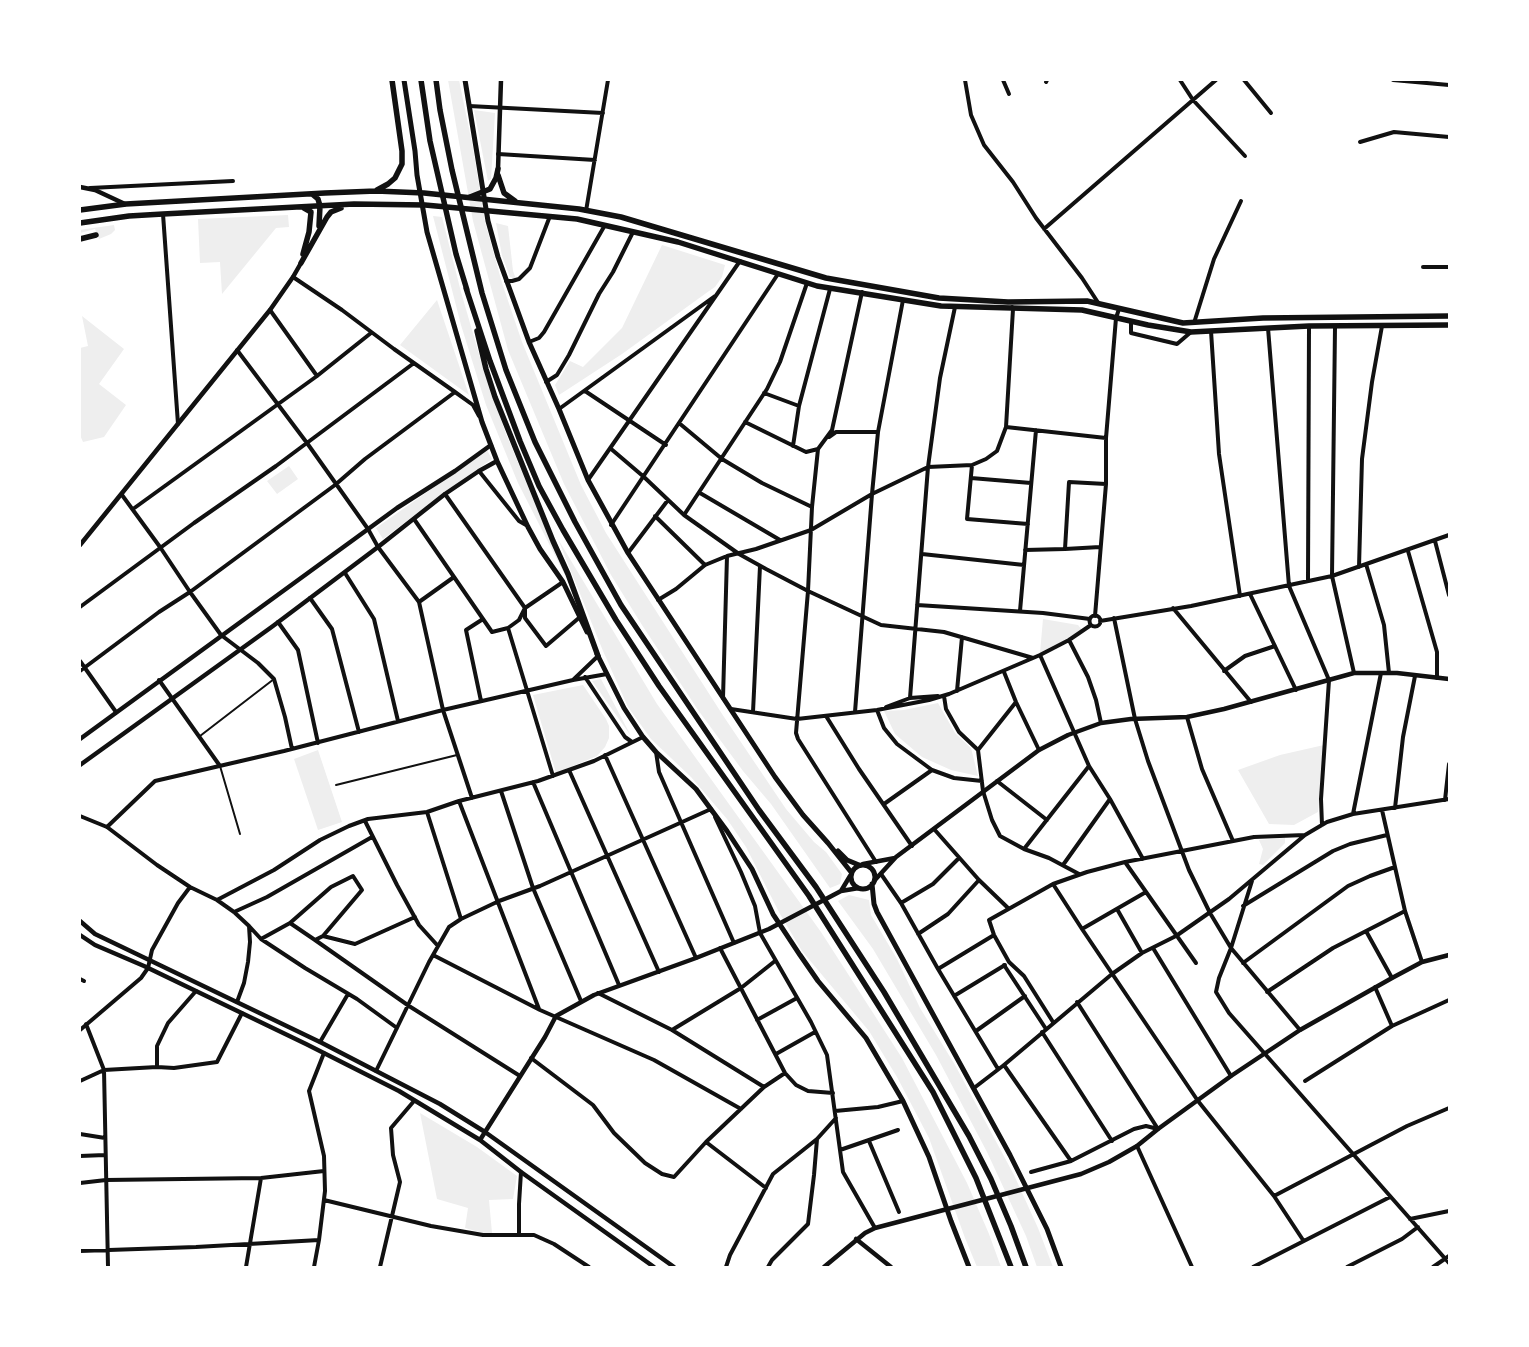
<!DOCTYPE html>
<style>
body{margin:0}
#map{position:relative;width:1529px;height:1347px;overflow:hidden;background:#fff;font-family:Karla,sans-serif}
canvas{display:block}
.frame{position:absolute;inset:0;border:81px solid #fff;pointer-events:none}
</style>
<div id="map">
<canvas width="1529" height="1347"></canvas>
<div class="frame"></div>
</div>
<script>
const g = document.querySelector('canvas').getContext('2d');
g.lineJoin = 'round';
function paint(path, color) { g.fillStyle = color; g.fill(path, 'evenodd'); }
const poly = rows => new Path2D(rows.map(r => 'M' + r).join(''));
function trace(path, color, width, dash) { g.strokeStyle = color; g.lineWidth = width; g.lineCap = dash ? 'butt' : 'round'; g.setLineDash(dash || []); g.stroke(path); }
const green = poly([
 [448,80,459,80,473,148,485,222,502,283,522,342,581,485,606,533,724,717,786,809,814,842,826,852,842,874,840,884,830,888,771,804,743,771,698,710,642,625,611,575,564,484,508,350,473,221],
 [474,110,495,113,491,179,488,181],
 [288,215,289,227,276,228,222,294,220,262,200,263,198,219],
 [433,216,442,217,461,292,483,368,506,434,567,579,518,483,486,405,461,325],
 [496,223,508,226,513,271,516,279,510,277,502,256],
 [114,225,115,230,111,234,99,239,95,229,80,233,80,230,86,229],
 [662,245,725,265,722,277,715,287,709,291,622,354,559,395,555,385,570,361,583,367,622,328],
 [437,300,469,395,400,345],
 [82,316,124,349,99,384,126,405,104,437,83,442,80,435,80,348,88,346],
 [487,450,492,459,445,492,383,539,376,528],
 [289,466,298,479,277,494,267,481],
 [558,539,657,704,821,932,902,1058,967,1183,989,1234,1001,1267,977,1267,965,1238,929,1138,897,1077,869,1031,802,951,780,914,746,847,727,819,691,777,651,739,628,707,603,651],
 [1043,619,1078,625,1082,630,1069,642,1040,653],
 [601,679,631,736,592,681],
 [583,685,606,719,609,726,609,738,605,747,597,756,556,773,533,695],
 [938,703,955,733,971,748,978,776,951,770,922,757,895,734,884,711,904,710],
 [1324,745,1318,812,1294,825,1269,824,1238,770,1280,755],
 [318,750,342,822,318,830,294,759],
 [1285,838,1285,843,1263,865,1259,864,1263,849,1259,840],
 [849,895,869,900,871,915,897,959,920,1008,955,1065,1014,1175,1038,1228,1053,1267,1037,1267,1026,1236,987,1152,936,1055,873,949,838,901],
 [420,1113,477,1147,517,1176,513,1199,489,1200,492,1233,483,1233,465,1228,468,1208,437,1199]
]);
const service = poly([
 [200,736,274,679],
 [220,766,240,834],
 [336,785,457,755]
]);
const minor = poly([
 [965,80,971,115,984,145,1013,182,1036,218,1082,278,1099,304],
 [1003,80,1009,94],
 [1180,80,1193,100,1245,156],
 [1244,80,1271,113],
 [1393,80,1449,85],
 [1046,82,1047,80],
 [469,106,603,113],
 [1360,142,1394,132,1449,137],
 [498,154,595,160],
 [90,188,233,181],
 [586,211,608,80],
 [163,214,178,424],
 [1044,229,1216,80],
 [1423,267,1449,267],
 [293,277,342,310,394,349,455,392,473,405,479,416],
 [506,281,512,281,519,279,530,268,550,216],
 [862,292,832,430,818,449,812,507,808,591,796,733,798,739,876,862],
 [270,310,317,376],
 [1131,321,1131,333,1177,344,1191,332],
 [1194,323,1214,259,1241,201],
 [1335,327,1332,576,1354,673],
 [1268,328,1289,586,1329,680,1321,799,1322,825],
 [1211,331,1219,454,1240,596],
 [529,342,539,338,544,332,605,225],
 [237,350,307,443,368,529,378,547,419,602,443,710,472,798],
 [546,382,557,375,569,355,599,294,613,272,633,232],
 [585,391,666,445],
 [764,393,799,406],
 [559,409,715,296],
 [745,422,806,452,818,449],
 [679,423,722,459,762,483,812,507],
 [1006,427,1106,438],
 [829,437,836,432,878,432],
 [793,446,799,406,830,289],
 [610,448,644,477,684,515,739,554,766,569,808,591,881,625,944,632,1033,658],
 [972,465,967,519,1028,524],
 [479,471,519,521,526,525],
 [971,478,1031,483],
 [588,480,740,261],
 [700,493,780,540],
 [445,494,525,608,525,618,546,646,580,617],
 [122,495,160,547,190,592,221,635,258,663,274,679,285,717,292,749],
 [133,509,317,376,371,333],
 [684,515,767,389,780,362,807,283],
 [655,516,705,565],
 [414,519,492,632,508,628,519,620,525,608,563,582],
 [611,525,778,274],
 [1435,541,1449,595],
 [1065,549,1100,547],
 [1025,550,1065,549,1069,482,1106,484],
 [1408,551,1437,652,1437,678],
 [628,553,668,500],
 [922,554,1024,565],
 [1366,564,1384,625,1389,673],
 [1359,567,1362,459,1372,382,1382,326],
 [345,573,374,619,398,721],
 [1308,581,1309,326],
 [1250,594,1296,690],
 [310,598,332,629,359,732],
 [658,600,676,589,705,565,727,556,756,549,811,530,872,494,928,467,972,465,986,459,997,451,1006,427,1013,309,1012,307],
 [419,602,454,577],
 [917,605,1043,613,1090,619],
 [80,607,194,523,276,466,414,363],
 [1173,608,1251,702],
 [1020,611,1036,430],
 '1089.5 621a5.5 5.5 0 1 1 11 0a5.5 5.5 0 1 1-11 0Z',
 [1095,616,1106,484,1106,438,1116,318,1119,309],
 [1114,618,1135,719,1148,761,1189,870,1210,913,1231,948,1300,1030],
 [1100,621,1191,606,1332,576,1449,535],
 [278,622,298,650,318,743],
 [508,628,553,776],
 [1069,640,1088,677,1096,700,1101,723],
 [1040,655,1089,766,1110,799,1143,859],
 [80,661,116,712],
 [80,671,159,612,190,592,335,485,365,459,455,392],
 [1224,671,1245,656,1275,646],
 [1004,672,1016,702,1039,750],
 [585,677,625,737,632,742],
 [159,680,220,766],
 [573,680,598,656],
 [957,691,962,637],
 [944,696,946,709,959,732,978,750],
 [723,698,727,556],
 [910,698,928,467,940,378,955,307],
 [481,701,466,630,483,619],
 [1016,702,978,750,983,791,992,820,1000,836,1024,849,1049,858,1079,874],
 [886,707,910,698,938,696],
 [731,709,797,719,877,710,929,700,949,694,1040,655,1069,640,1091,625],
 [877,710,884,728,897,744,932,770,954,778,982,781],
 [753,712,760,566],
 [855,712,872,494,878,432,903,300],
 [826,716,859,769,912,846],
 [1187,717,1202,769,1233,841],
 [656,752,659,772,734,943],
 [605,755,696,958],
 [569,770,659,972],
 [997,781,1047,820],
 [533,782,619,985],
 [501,791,533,888,581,1001],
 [1445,800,1449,764],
 [459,801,539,1009],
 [884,804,932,770],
 [1395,808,1403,737,1415,676],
 [1382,810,1405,911,1422,962],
 [427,812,461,919],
 [1353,814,1381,673],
 [80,816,107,827,157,865,190,887,217,900,234,912,249,926,250,942,248,962,244,983,237,1002],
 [715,817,741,872,755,906,760,933,811,1022,827,1055,843,1172,875,1228],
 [365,821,397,885,419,925,438,946],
 [107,827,155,781,284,751,443,710,573,680,607,674],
 [934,829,979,880,1008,908],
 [1024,849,1089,766],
 [1125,862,1196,963],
 [1063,865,1110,799],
 [881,874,901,903,938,969,998,1069],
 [1252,881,1231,948,1219,978,1216,992,1229,1013,1449,1263],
 [1053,884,1082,929,1198,1101,1274,1196,1303,1240],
 [217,900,274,870,320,840,349,826,368,819,427,812,459,801,538,781,594,761,643,737],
 [901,903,933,884,959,858],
 [1243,906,1333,851,1350,844,1387,835],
 [1117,909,1142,953],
 [234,912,267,897,372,837],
 [249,926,261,939,305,968,357,999,397,1028],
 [1082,929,1146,892],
 [1366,931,1392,978],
 [918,934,948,914,979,880],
 [323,936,355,944,415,917],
 [261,939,290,923,331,887,353,876,362,890,323,936,315,940,290,923],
 [315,940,409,1006,520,1076],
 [720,948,785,1073,796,1085,808,1091,833,1093],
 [1153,948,1231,1076],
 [433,955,540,1010,654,1060,741,1109],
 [1243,963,1348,886,1370,876,1395,867],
 [1004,965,1046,1029],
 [938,969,994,935],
 [80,979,84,981],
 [1375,987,1392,1026],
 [1267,992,1333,948,1405,911],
 [598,993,672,1030,764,1087],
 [954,996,1005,965],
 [1077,1002,1158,1129],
 [757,1020,797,998],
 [1053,1022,1024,976,1009,962,994,935,989,920,1053,884,1087,872,1125,862,1254,837,1305,835],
 [86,1024,104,1070,108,1267],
 [80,1030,141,978,148,968,152,950,178,903,190,887],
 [672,1030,741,988,775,961],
 [976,1031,1025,996],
 [1042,1032,1112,1141],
 [320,1042,348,994],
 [776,1054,815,1032],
 [531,1058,593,1105,614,1133,645,1163,662,1174,674,1177,706,1142,764,1087,785,1073],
 [1004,1065,1071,1161],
 [157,1067,157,1046,168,1023,196,991],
 [376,1071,429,962,449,927,461,919,499,901,540,886,711,809,712,811],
 [80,1081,104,1070,157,1067,174,1068,217,1062,242,1013],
 [1305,1081,1392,1026,1449,1000],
 [974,1088,1004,1065,1112,974,1142,953,1176,936,1229,899,1305,835,1327,822,1353,814,1449,799],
 [835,1111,878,1107,903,1101],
 [80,1134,105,1138],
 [869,1141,899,1212],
 [706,1142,766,1188],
 [1137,1146,1192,1267],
 [840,1150,898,1130],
 [80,1156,105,1155],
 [1031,1172,1071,1161,1134,1129,1146,1126,1158,1129],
 [80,1183,106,1180,261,1178,324,1171],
 [1274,1196,1407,1126,1449,1108],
 [324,1200,431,1226,483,1235,534,1235,554,1244,589,1267],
 [1410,1219,1449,1211],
 [519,1235,519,1204,521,1172],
 [80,1251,196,1247,319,1240],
 [246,1267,261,1178],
 [314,1267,319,1240,325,1191,324,1156,309,1091,324,1053],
 [380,1267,400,1182,393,1155,391,1128,414,1101],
 [726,1267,730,1255,773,1174,817,1139,836,1118],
 [768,1267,772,1260,808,1224,814,1175,817,1139],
 [1253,1267,1390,1197],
 [1347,1267,1402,1239,1418,1227],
 [1433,1267,1449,1256]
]);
const tertiary = poly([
 [498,169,501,80],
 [80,187,95,190,125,204],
 [80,545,270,310,293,277,301,263],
 [80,739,397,508,455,471,491,445],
 [80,765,273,626,378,547,445,494,479,471,497,461],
 [863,864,895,858],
 [874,881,896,857,1039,750,1068,735,1101,723,1131,719,1187,717,1224,709,1354,673,1397,673,1449,679],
 [841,891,850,876],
 [80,921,95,934,322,1043,440,1104,485,1132,674,1267],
 [80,935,95,945,144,966,306,1044,399,1091,480,1140,521,1172,654,1267],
 [480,1140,545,1037,556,1016,594,995,696,958,769,929,841,891,859,888],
 [856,1239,891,1267],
 [824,1267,865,1233,875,1228,1081,1174,1109,1162,1137,1146,1158,1129,1231,1076,1300,1030,1392,978,1422,962,1449,955]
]);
const secondary = poly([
 [404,80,415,151,417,175,427,232,482,422,497,461,528,527,540,549,563,582,587,632],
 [465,80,488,221,498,257,529,342,559,409,588,480,628,553,775,777,803,815,828,843,851,872],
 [597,654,624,708,643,737,656,752,696,789,727,831,752,869,773,914,800,955,818,981,866,1038,903,1101,929,1157,951,1221,969,1267],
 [838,851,847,860,859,865],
 '851 877a12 12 0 1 1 24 0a12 12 0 1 1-24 0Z',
 [872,884,874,904,877,912,1010,1155,1047,1229,1061,1267]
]);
const primary = poly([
 [498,175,504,193,515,201],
 [377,190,388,184,395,178,402,164,402,151,392,80],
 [312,194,318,199,320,206,319,226],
 [470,197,490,189,496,178,498,169],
 [80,210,126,204,325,193,376,191,424,193,579,209,621,217,826,278,939,298,1008,302,1087,301,1183,323,1263,318,1449,316],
 [80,223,129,216,163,214,354,204,425,205,577,219,678,242,817,286,941,306,1082,310,1148,325,1191,332,1309,326,1449,325],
 [80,239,96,235],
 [303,254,309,232,311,212,304,208],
 [301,263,327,217,331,212,341,208]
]);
const trunk = poly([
 [421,80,430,141,456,254,467,290],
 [436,80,440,110,452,170,482,293,506,370,535,442,575,522,621,605,759,810,816,887,884,992,969,1136,991,1179,1011,1226,1026,1267],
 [466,288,490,361,520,441,539,486,563,530,616,620,659,686,809,896,933,1092,976,1178,1011,1267],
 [477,331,486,369,495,397,553,541,568,574,598,656]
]);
paint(green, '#eee');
trace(service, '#111', 2);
trace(minor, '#111', 4);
trace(tertiary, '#111', 4.5);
trace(secondary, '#111', 5);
trace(primary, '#111', 5.5);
trace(trunk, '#111', 5.5);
</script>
